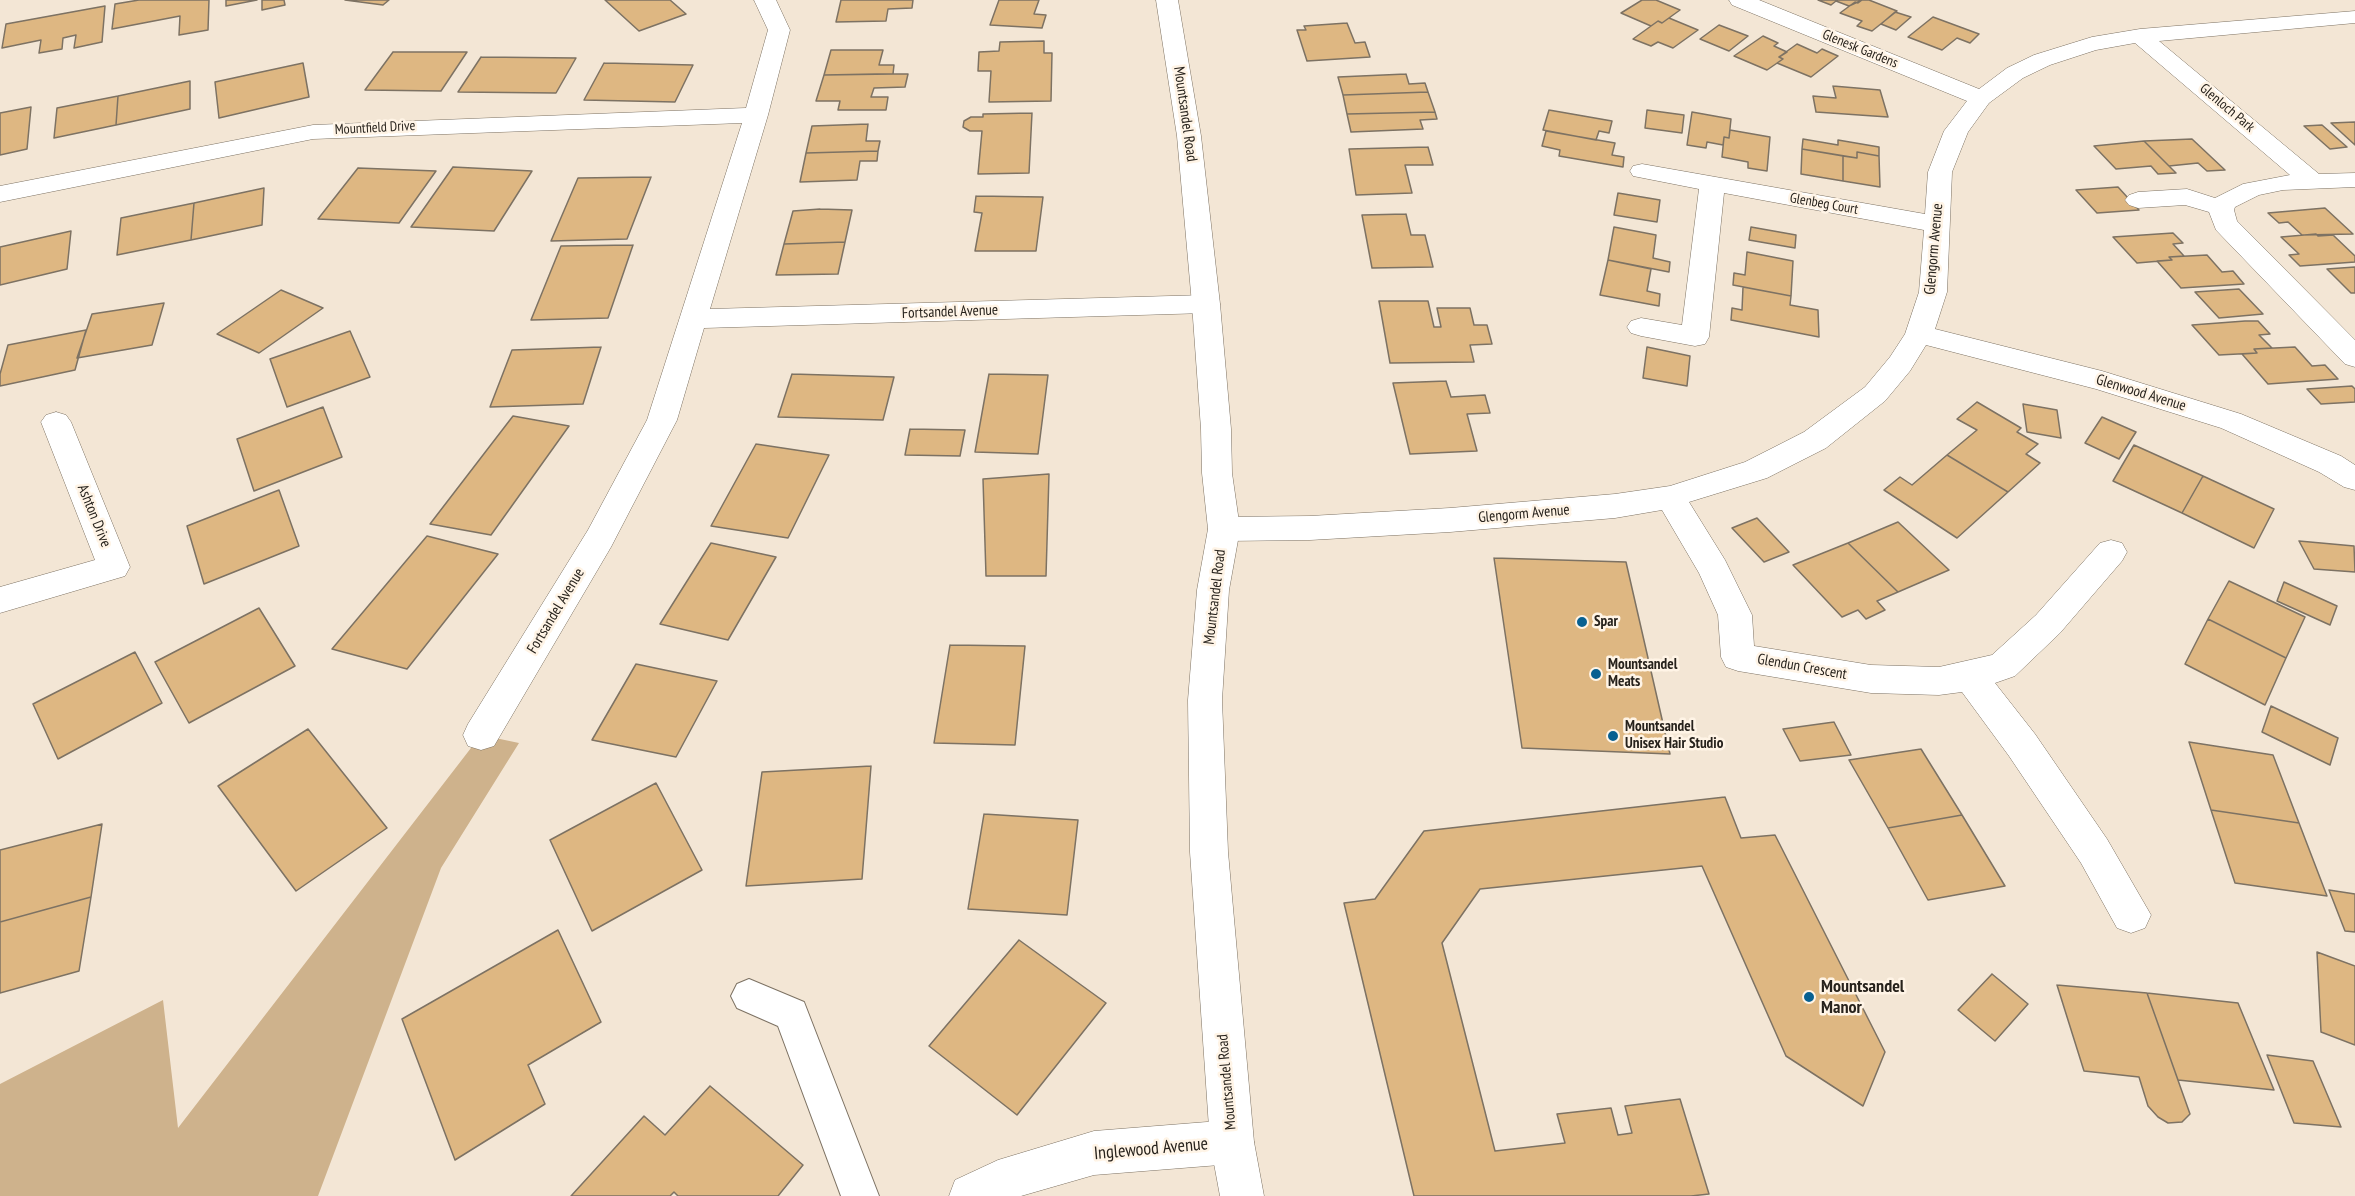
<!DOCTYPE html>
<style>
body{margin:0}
canvas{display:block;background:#f3e6d5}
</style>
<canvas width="2355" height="1196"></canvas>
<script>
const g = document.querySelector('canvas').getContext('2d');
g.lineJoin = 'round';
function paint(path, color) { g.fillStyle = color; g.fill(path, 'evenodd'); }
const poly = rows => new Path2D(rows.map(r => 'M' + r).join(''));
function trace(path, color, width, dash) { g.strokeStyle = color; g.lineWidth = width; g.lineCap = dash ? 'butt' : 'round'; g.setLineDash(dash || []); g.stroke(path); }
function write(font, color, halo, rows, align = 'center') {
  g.font = font + ' "PT Sans Narrow",sans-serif'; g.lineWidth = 5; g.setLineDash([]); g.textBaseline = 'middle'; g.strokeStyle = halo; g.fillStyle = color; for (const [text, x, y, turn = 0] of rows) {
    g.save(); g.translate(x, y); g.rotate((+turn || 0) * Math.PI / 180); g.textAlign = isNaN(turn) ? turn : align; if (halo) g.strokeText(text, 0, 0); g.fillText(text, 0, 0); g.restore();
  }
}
const green = poly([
 [481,735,519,743,441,868,318,1196,0,1196,0,1084,163,1000,178,1128]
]);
const building = poly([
 [139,0,209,0,208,30,179,35,180,16,112,29,115,4,139,0],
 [226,0,257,0,226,6,226,0],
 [262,0,284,0,285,5,262,10,262,0],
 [345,0,389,0,383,5,345,0],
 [605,0,670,0,686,14,639,31,605,0],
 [841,0,913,0,912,8,888,9,886,21,836,22,841,0],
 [999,0,1039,0,1034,14,1046,15,1042,28,990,25,999,0],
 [1642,0,1656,0,1680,10,1662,23,1658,21,1651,26,1621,13,1642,0],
 [1818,0,1862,0,1849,6,1836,1,1831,5,1818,0],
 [1862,0,1869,0,1897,11,1872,31,1857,26,1862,21,1840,13,1855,2,1858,3,1862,0],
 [105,6,102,42,74,48,76,35,63,38,62,49,39,53,41,40,2,48,6,24,105,6],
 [1895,12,1911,17,1896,30,1881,24,1895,12],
 [1933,17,1979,34,1970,43,1957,38,1942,50,1908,37,1933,17],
 [1669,18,1698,30,1673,48,1658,42,1651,46,1633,39,1658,21,1662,23,1669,18],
 [1347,23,1355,43,1365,42,1370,57,1307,61,1297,30,1306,30,1304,26,1347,23],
 [1719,25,1748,36,1729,51,1700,39,1719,25],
 [1763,36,1778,43,1774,46,1787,52,1779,57,1783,59,1767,70,1734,56,1763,36],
 [1044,41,1044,53,1052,53,1051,101,989,102,991,71,978,71,979,52,999,51,1000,42,1044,41],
 [1797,44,1817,53,1822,49,1838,56,1811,77,1777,63,1783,59,1779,57,1797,44],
 [831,50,883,50,879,65,894,65,893,74,824,75,831,50],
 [393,52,467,52,441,91,365,90,393,52],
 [481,57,576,58,556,93,458,92,481,57],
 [303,63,309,97,219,118,215,82,303,63],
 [604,63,693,65,675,102,584,100,604,63],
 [876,74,908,74,905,87,874,88,871,97,888,97,886,110,838,110,840,101,816,101,824,75,876,74],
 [1406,74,1409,84,1425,83,1428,92,1343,95,1338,77,1406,74],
 [190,81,190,109,116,125,118,96,190,81],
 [1833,86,1880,90,1888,117,1816,112,1813,96,1836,98,1833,86],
 [1428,92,1435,112,1347,114,1343,95,1428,92],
 [118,96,116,125,54,138,57,108,118,96],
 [31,107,27,149,0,155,0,113,31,107],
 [1549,110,1612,121,1609,133,1599,131,1596,140,1543,130,1549,110],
 [1647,110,1684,115,1682,133,1645,128,1647,110],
 [1435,112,1437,119,1420,120,1423,129,1351,132,1347,114,1435,112],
 [1692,112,1731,119,1729,138,1724,137,1723,145,1707,142,1706,148,1687,145,1692,112],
 [1032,113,1029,173,978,174,982,131,970,131,963,127,964,121,971,117,983,117,983,114,1032,113],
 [2355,122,2355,145,2331,123,2355,122],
 [868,124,866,141,880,141,878,151,806,153,812,126,868,124],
 [2322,125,2347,147,2330,149,2304,126,2322,125],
 [1730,130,1770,137,1767,171,1748,168,1748,162,1722,157,1724,137,1729,138,1730,130],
 [1546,131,1615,143,1612,155,1624,157,1623,167,1559,156,1560,150,1542,146,1546,131],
 [1803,139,1838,145,1838,140,1879,147,1879,156,1857,152,1857,158,1802,149,1803,139],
 [2192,139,2225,170,2207,171,2198,163,2169,166,2144,141,2192,139],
 [2144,141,2176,173,2158,174,2151,166,2116,169,2094,146,2144,141],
 [1428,147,1433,165,1405,165,1412,193,1356,195,1349,149,1428,147],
 [1802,149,1843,156,1843,181,1801,174,1802,149],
 [878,151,877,161,860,161,857,180,800,182,806,153,878,151],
 [1857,152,1879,156,1880,187,1843,181,1843,156,1857,158,1857,152],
 [453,167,532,171,494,231,411,227,453,167],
 [358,168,436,171,399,223,318,219,358,168],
 [651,177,627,239,551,241,578,178,651,177],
 [2118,187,2139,210,2097,213,2076,190,2118,187],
 [264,188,262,225,191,240,194,203,264,188],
 [1618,193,1660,200,1657,222,1614,215,1618,193],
 [976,196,1043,197,1036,251,975,251,982,213,974,212,976,196],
 [194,203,191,240,117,255,121,218,194,203],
 [2325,208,2353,234,2302,235,2288,222,2279,223,2268,213,2325,208],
 [820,209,852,210,845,242,784,244,793,211,820,209],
 [1406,214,1411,235,1425,235,1433,267,1372,268,1362,215,1406,214],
 [1614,227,1656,235,1653,258,1670,262,1669,272,1608,260,1614,227],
 [1751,227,1796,235,1795,248,1749,240,1751,227],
 [71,231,67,269,0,285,0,247,71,231],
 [2173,233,2183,243,2173,244,2184,256,2169,257,2172,260,2137,263,2113,237,2173,233],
 [2316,234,2318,236,2333,235,2355,256,2355,262,2300,266,2289,255,2299,254,2281,237,2316,234],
 [845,242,838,274,776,275,784,244,845,242],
 [633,245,608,318,531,320,561,246,633,245],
 [1747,252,1793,261,1791,296,1733,285,1734,273,1745,275,1747,252],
 [2207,255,2222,272,2233,271,2244,284,2181,288,2157,261,2172,260,2169,257,2207,255],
 [1608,260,1651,269,1647,291,1660,294,1659,306,1600,295,1608,260],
 [2355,267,2355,293,2351,293,2327,269,2355,267],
 [1743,287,1791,296,1790,305,1818,310,1819,337,1731,320,1732,308,1742,310,1743,287],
 [2239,289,2263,314,2219,318,2195,292,2239,289],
 [281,290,323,308,259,353,217,334,281,290],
 [1379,301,1428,301,1434,327,1441,327,1437,308,1470,308,1474,325,1487,325,1492,344,1470,345,1474,362,1390,363,1379,301],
 [164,303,152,345,77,358,92,314,164,303],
 [2245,321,2258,321,2270,334,2259,335,2272,348,2254,349,2257,353,2219,355,2192,325,2245,321],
 [86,330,75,370,0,386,0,374,8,345,86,330],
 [350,331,370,377,287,407,270,359,350,331],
 [601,347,583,404,490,407,512,350,601,347],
 [1647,347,1690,356,1687,386,1643,378,1647,347],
 [2295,347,2312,366,2325,365,2338,379,2268,384,2242,354,2257,353,2254,349,2295,347],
 [792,374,894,377,883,420,778,417,792,374],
 [989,374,1048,375,1038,454,975,452,989,374],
 [1446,381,1451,397,1485,395,1490,413,1467,414,1477,451,1410,454,1393,383,1446,381],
 [2352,386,2355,389,2355,402,2321,404,2307,389,2352,386],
 [1977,402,2021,428,2017,432,2038,444,2026,454,2040,463,2008,492,1947,455,1977,430,1957,419,1977,402],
 [2023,404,2057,410,2061,438,2027,432,2023,404],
 [323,407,342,457,254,491,237,439,323,407],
 [513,416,569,426,491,535,430,524,513,416],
 [2102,417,2136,432,2119,459,2085,443,2102,417],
 [910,429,965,430,960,456,905,455,910,429],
 [756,444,829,455,788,538,711,526,756,444],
 [2134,445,2203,476,2182,513,2113,481,2134,445],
 [1947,455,2008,492,1957,538,1884,490,1900,477,1912,485,1947,455],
 [1049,474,1046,576,986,576,983,479,1049,474],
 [2203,476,2274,509,2254,548,2182,513,2203,476],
 [279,490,299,546,204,584,187,526,279,490],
 [1757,518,1789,552,1764,562,1732,528,1757,518],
 [1898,522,1949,570,1898,592,1848,543,1898,522],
 [427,536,498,554,407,669,332,649,427,536],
 [2299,541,2354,546,2355,572,2314,569,2299,541],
 [711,543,776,557,728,640,660,624,711,543],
 [1848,543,1898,592,1877,601,1885,610,1866,619,1858,610,1842,617,1793,565,1848,543],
 [1494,558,1626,562,1670,754,1522,748,1494,558],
 [2229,581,2305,617,2286,658,2208,619,2229,581],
 [2284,582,2337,606,2330,625,2277,601,2284,582],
 [259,608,295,666,189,723,155,662,259,608],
 [2208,619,2286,658,2265,705,2185,664,2208,619],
 [950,645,1025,646,1015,745,934,743,950,645],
 [135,652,162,703,58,759,33,704,135,652],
 [636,664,717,681,676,757,592,740,636,664],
 [2271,706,2338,738,2330,765,2262,732,2271,706],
 [1834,722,1851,755,1800,761,1783,729,1834,722],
 [308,729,387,828,296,891,218,786,308,729],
 [2189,742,2273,755,2299,823,2211,810,2189,742],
 [1921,749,1962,815,1888,828,1849,760,1921,749],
 [871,766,862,879,746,886,762,772,871,766],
 [656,783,702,870,592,931,550,840,656,783],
 [1725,797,1741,838,1775,835,1885,1052,1863,1106,1786,1056,1702,866,1480,889,1442,943,1495,1151,1565,1143,1557,1114,1611,1108,1618,1135,1632,1133,1625,1106,1680,1099,1709,1194,1691,1196,1414,1196,1344,903,1375,899,1424,831,1725,797],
 [2211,810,2299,823,2327,896,2235,883,2211,810],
 [984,814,1078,820,1067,915,968,909,984,814],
 [1962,815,2005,886,1928,900,1888,828,1962,815],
 [102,824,91,897,0,922,0,850,102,824],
 [2329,890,2355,894,2355,932,2345,931,2329,890],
 [91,897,79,971,0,993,0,922,91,897],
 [558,930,601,1022,528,1065,545,1104,455,1160,402,1019,558,930],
 [1019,940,1106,1003,1017,1115,929,1046,1019,940],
 [2317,952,2355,966,2355,1045,2321,1032,2317,952],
 [1992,974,2028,1004,1995,1041,1958,1010,1992,974],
 [2057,985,2147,993,2190,1114,2182,1122,2168,1123,2158,1117,2148,1106,2139,1077,2084,1071,2057,985],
 [2147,993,2238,1003,2274,1090,2178,1080,2147,993],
 [2267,1055,2313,1061,2341,1127,2294,1123,2267,1055],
 [710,1086,803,1165,778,1196,678,1196,674,1192,670,1196,571,1196,644,1116,665,1135,710,1086]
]);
const lane = poly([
 [749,979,804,1002,879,1196,841,1196,778,1026,737,1008,731,996,737,984,749,979]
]);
const street = poly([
 [754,0,776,0,790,30,768,115,710,309,1206,295,1216,298,1220,304,1216,310,1206,313,704,328,677,420,611,547,494,746,481,750,468,746,463,735,468,724,588,530,647,420,742,123,313,139,0,202,0,186,313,125,746,108,768,30,754,0],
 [1729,0,1759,0,1979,89,2007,68,2034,55,2092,37,2140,29,2355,11,2355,23,2159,41,2319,174,2355,173,2355,187,2283,190,2259,195,2235,207,2234,210,2237,221,2355,340,2355,367,2345,364,2216,230,2209,212,2185,205,2138,208,2129,205,2125,200,2129,195,2138,192,2187,189,2215,198,2243,184,2290,175,2135,43,2096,50,2050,65,2023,78,1989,103,1968,132,1952,172,1947,292,1935,329,2102,371,2241,414,2341,456,2355,465,2355,490,2344,487,2319,472,2221,428,2096,389,1926,345,1910,371,1885,401,1826,448,1767,478,1689,502,1725,560,1752,615,1754,646,1871,665,1939,667,1992,655,2036,615,2100,543,2111,540,2122,543,2127,552,2122,561,2060,633,2015,676,1995,683,2035,734,2107,839,2151,915,2145,928,2131,933,2117,928,2081,863,2009,756,1962,692,1939,695,1871,693,1738,671,1726,667,1721,657,1718,615,1699,573,1662,510,1615,518,1450,532,1310,540,1224,541,1213,537,1208,529,1213,521,1224,517,1310,516,1450,508,1615,494,1670,486,1745,462,1804,432,1865,387,1890,357,1905,334,1919,292,1924,230,1724,193,1709,337,1705,344,1695,346,1641,336,1631,333,1627,327,1631,321,1641,318,1682,325,1699,189,1633,176,1630,171,1633,166,1642,164,1925,214,1928,172,1944,131,1967,101,1732,5,1729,0],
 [56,412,66,415,71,422,130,567,125,576,0,613,0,587,95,560,41,422,46,415,56,412],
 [1232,1120,1247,1127,1254,1142,1247,1157,1232,1164,1094,1175,1021,1196,949,1196,955,1180,998,1160,1094,1131,1232,1120]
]);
const secondary = poly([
 [1156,0,1178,0,1201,136,1220,304,1231,429,1232,473,1240,529,1229,590,1222,700,1228,852,1254,1142,1264,1196,1220,1196,1210,1142,1190,852,1188,700,1197,590,1208,529,1202,473,1201,429,1192,304,1177,136,1156,0]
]);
const markers = [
 [1582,622,6,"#086091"],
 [1596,674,6,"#086091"],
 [1613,736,6,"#086091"],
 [1809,997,6,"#086091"]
];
const farStreetnames = [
 ["Glenesk Gardens",1860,49,22],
 ["Glenloch Park",2227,108,40],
 ["Mountfield Drive",375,128,-3],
 ["Glenbeg Court",1824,204,10]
];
const streetNames = [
 ["Mountsandel Road",1185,114,82],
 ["Glengorm Avenue",1934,249,-85],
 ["Fortsandel Avenue",950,312,-2],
 ["Glenwood Avenue",2141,393,17],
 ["Glengorm Avenue",1524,514,-5],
 ["Ashton Drive",94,516,68],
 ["Mountsandel Road",1215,597,-83],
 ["Fortsandel Avenue",556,611,-59],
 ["Glendun Crescent",1802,667,10],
 ["Mountsandel Road",1227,1082,-95]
];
const poiNames = [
 ["Spar",1594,622],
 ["Mountsandel",1608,665],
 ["Meats",1608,682],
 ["Mountsandel",1625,727],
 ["Unisex Hair Studio",1625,744]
];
const nearPoinames = [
 ["Mountsandel",1821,987],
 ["Manor",1821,1008]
];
const nearStreetnames = [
 ["Inglewood Avenue",1151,1149,-5]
];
paint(green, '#ceb28c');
paint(building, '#deb782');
trace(building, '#7d7263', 1.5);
trace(lane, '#7d7263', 2);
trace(street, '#7d7263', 1);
trace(secondary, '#7d7263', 1);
paint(lane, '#fff');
paint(street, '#fff');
paint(secondary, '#fff');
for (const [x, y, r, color] of markers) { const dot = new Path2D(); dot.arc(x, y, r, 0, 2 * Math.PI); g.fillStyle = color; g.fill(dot); trace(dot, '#fff4e6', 2); }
write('14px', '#27221c', '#fff4e6', farStreetnames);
write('15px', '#27221c', '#fff4e6', streetNames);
write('bold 15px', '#27221c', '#fff4e6', poiNames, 'left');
write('bold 18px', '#27221c', '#fff4e6', nearPoinames, 'left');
write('18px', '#27221c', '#fff4e6', nearStreetnames);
</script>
